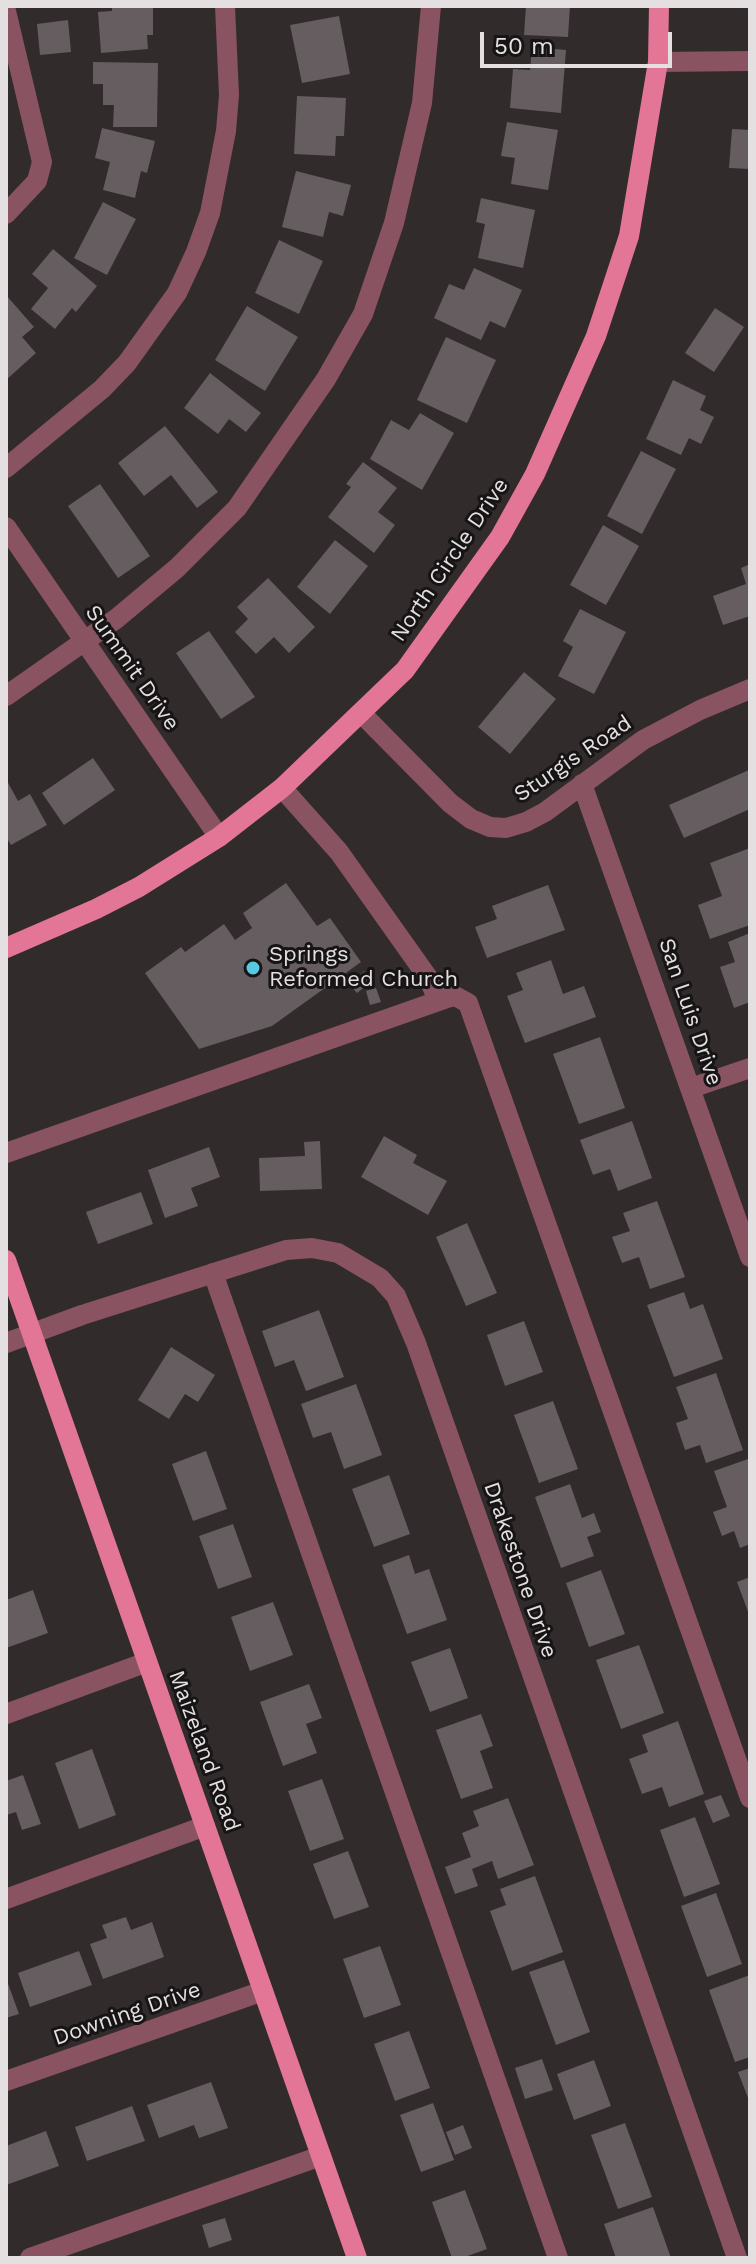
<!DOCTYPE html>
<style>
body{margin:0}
#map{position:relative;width:756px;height:2264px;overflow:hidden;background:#312b2c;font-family:"Work Sans",sans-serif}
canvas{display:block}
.frame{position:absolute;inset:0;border:8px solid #e4dfe0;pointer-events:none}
.scale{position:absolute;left:480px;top:32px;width:192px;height:36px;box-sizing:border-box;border:4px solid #e4dfe0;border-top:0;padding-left:10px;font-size:24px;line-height:28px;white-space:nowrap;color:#e4dfe0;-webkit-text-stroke:6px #171415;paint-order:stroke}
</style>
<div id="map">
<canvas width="756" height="2264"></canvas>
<div class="frame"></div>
<div class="scale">50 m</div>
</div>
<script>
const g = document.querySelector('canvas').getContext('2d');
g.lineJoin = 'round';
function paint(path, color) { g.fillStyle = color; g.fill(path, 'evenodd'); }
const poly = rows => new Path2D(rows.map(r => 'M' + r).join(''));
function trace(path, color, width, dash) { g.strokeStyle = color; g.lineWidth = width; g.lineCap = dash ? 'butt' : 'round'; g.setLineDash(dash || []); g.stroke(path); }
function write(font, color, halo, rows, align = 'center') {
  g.font = font + ' "Work Sans",sans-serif'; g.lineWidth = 6; g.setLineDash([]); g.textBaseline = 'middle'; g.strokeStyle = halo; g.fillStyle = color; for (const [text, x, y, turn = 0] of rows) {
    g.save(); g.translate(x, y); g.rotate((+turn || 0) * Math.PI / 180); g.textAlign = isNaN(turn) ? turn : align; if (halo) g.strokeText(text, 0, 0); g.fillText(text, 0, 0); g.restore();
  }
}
const building = poly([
 [112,6,153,6,153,35,147,35,148,49,101,53,98,12,112,11],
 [526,6,570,6,568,37,524,35],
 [339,16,350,74,302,83,290,25],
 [68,20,71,52,40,55,37,24],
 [532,47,566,50,561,113,510,108,513,69,530,70],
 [93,62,158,63,157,127,113,127,114,105,103,105,103,84,93,84],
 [297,96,346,98,344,136,336,136,335,156,294,154],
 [507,122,558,130,548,190,511,184,515,158,501,156],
 [102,128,155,141,147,173,141,171,135,198,103,190,110,162,95,158],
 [732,129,750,130,750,169,729,168],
 [296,171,351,185,343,216,329,212,323,237,282,227],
 [481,198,535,210,523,268,478,258,485,224,476,222],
 [103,202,136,219,107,275,74,258],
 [279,240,323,261,299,314,255,293],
 [53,249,97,286,76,312,72,308,55,329,31,309,48,288,32,274],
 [474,268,522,290,505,328,490,321,481,340,434,318,449,284,464,290],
 [6,295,34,327,22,337,36,353,6,380],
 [247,306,298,337,265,391,215,360],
 [715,308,744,327,714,372,685,353],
 [446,337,496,360,467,423,417,400],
 [210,373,261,413,246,432,229,419,218,434,184,408],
 [673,380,706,396,700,410,714,417,701,444,689,438,681,455,646,439],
 [420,413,454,433,422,490,370,459,391,420,409,430],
 [165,426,218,492,197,508,171,475,144,496,118,463],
 [641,451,676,469,642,534,607,516],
 [363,462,397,488,378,512,395,525,374,553,328,517,351,487,346,484],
 [100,484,150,556,118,578,68,506],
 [603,525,639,546,606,605,570,585],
 [335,540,368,566,330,614,297,587],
 [750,564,750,616,723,625,713,596,746,584,741,568],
 [268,578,315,627,289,653,274,637,256,654,235,632,248,619,237,607],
 [580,609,626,632,594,694,558,676,573,647,563,641],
 [209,631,255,697,221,719,176,653],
 [524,672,556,699,510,754,478,727],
 [93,758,115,790,64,825,42,793],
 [749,770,750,809,684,838,669,805],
 [6,779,18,801,30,794,47,825,11,845,6,837],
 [750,848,750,925,710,939,698,905,722,896,710,863],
 [286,883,317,926,330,918,361,962,272,1026,199,1049,145,973,181,947,185,952,224,924,235,940,252,928,243,913],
 [548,885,565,930,487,958,475,927,497,919,492,906],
 [750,933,750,1002,734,1008,720,967,735,962,728,942],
 [551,960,563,994,584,986,596,1017,525,1043,507,996,523,990,516,973],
 [364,971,372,981,357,993,349,984],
 [376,988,381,1002,370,1005,366,991],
 [600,1037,625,1108,579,1124,553,1054],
 [632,1121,652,1178,618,1191,610,1169,593,1175,580,1140],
 [384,1136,417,1155,413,1163,447,1181,428,1215,361,1177],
 [320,1141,322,1189,260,1191,259,1158,305,1156,304,1142],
 [209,1147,220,1177,191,1188,198,1206,165,1218,148,1170],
 [141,1192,153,1224,98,1244,86,1212],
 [657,1201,685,1277,650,1289,639,1257,622,1263,612,1237,630,1231,623,1213],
 [467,1223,497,1293,466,1306,436,1237],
 [684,1292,690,1309,703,1304,723,1359,674,1377,647,1305],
 [319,1310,344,1377,306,1391,294,1360,275,1367,262,1331],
 [524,1321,543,1372,505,1386,487,1335],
 [171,1347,215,1375,198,1402,185,1394,169,1419,138,1400],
 [716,1373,743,1450,706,1463,700,1445,685,1450,676,1423,688,1419,676,1387],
 [356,1384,382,1455,344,1469,331,1432,313,1438,301,1404],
 [553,1401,578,1469,539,1483,514,1415],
 [206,1451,227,1509,193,1521,172,1464],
 [748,1459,750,1465,750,1544,740,1548,734,1531,722,1536,713,1512,727,1507,714,1471],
 [389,1475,410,1534,374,1547,352,1489],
 [570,1484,582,1518,594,1513,601,1532,587,1537,594,1556,561,1568,535,1497],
 [233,1524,252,1577,218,1589,199,1536],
 [409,1555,415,1574,429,1569,447,1620,407,1634,382,1565],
 [601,1570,625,1634,589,1647,566,1583],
 [750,1577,750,1617,737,1582],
 [33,1590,48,1633,6,1648,6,1600],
 [273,1602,293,1655,250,1671,231,1617],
 [639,1645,664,1713,621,1729,596,1660],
 [450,1648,468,1698,430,1712,411,1662],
 [309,1684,322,1718,306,1724,317,1753,283,1766,260,1702],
 [481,1714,493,1746,480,1751,493,1788,461,1799,436,1730],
 [678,1721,704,1794,669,1807,662,1787,642,1794,629,1759,648,1752,642,1735],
 [92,1749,116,1815,79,1829,55,1763],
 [23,1775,41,1824,22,1830,16,1812,6,1815,6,1781],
 [322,1779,344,1839,310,1851,288,1791],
 [721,1795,730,1816,713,1823,704,1801],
 [508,1798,534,1865,498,1879,492,1861,472,1869,478,1886,455,1894,445,1867,471,1857,462,1833,479,1826,473,1811],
 [695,1817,720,1884,684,1897,660,1830],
 [348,1851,369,1907,334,1919,313,1864],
 [535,1876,563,1952,512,1971,490,1911,506,1905,500,1889],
 [716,1893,742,1964,707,1977,681,1906],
 [126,1917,131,1930,152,1922,164,1957,103,1979,90,1944,107,1938,102,1925],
 [380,1946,401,2005,364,2018,343,1959],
 [79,1951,92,1985,30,2007,18,1973],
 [564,1960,590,2032,556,2045,529,1972],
 [750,1975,750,2057,735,2062,709,1990],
 [6,1978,19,2014,6,2018],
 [409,2031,430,2088,395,2101,374,2044],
 [542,2059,553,2090,525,2099,515,2068],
 [594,2060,611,2106,574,2120,557,2074],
 [750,2068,750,2103,738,2072],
 [211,2082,228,2128,199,2138,194,2125,159,2138,147,2105],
 [433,2103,454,2160,421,2172,400,2115],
 [132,2106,145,2141,87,2161,75,2127],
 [625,2123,652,2197,618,2209,591,2135],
 [463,2125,472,2148,455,2155,446,2132],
 [46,2131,59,2166,6,2185,6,2146],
 [465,2190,487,2249,462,2258,452,2258,432,2202],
 [653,2207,671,2258,616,2258,604,2224],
 [225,2218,232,2240,209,2248,202,2225]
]);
const minor = poly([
 [6,11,42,162,37,181,6,214],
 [658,62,750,61],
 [6,468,102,389,127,363,177,293,196,252,210,213,226,131,229,95,225,6],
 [6,527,219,837],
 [6,696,116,619,177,568,237,508,326,379,363,314,394,223,422,103,431,6],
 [362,714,450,803,471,819,490,827,506,828,526,822,545,812,643,740,700,710,750,689],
 [582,784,750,1257],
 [282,788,339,852,429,979,438,1001],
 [691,1088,750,1068],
 [6,1153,447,998,455,996,468,1003,750,1798],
 [213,1273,558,2258],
 [6,1343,82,1315,286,1250,312,1248,338,1253,380,1278,396,1296,416,1343,737,2258],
 [6,1714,147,1662],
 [6,1899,205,1826],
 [6,2081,263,1991],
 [30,2258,321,2156]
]);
const major = poly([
 [6,948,96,909,139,887,219,837,282,788,405,670,500,537,535,474,596,336,629,236,658,62,659,6],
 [6,1260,357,2258]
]);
const markers = [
 [253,968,8,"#55cae0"]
];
const streetNames = [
 ["North Circle Drive",450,560,-56],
 ["Summit Drive",132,668,55],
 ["Sturgis Road",573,759,-34],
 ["San Luis Drive",690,1012,71],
 ["Drakestone Drive",520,1570,71],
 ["Maizeland Road",204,1751,70],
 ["Downing Drive",127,2014,-19]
];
const poiNames = [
 ["Springs",269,955],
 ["Reformed Church",269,980]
];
paint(building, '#655d5f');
trace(minor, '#895362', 20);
trace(major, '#e37596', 20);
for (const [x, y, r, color] of markers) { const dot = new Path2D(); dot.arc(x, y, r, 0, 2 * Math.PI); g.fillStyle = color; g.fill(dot); trace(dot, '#171415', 3); }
write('22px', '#e4dfe0', '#171415', streetNames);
write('22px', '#e4dfe0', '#171415', poiNames, 'left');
</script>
